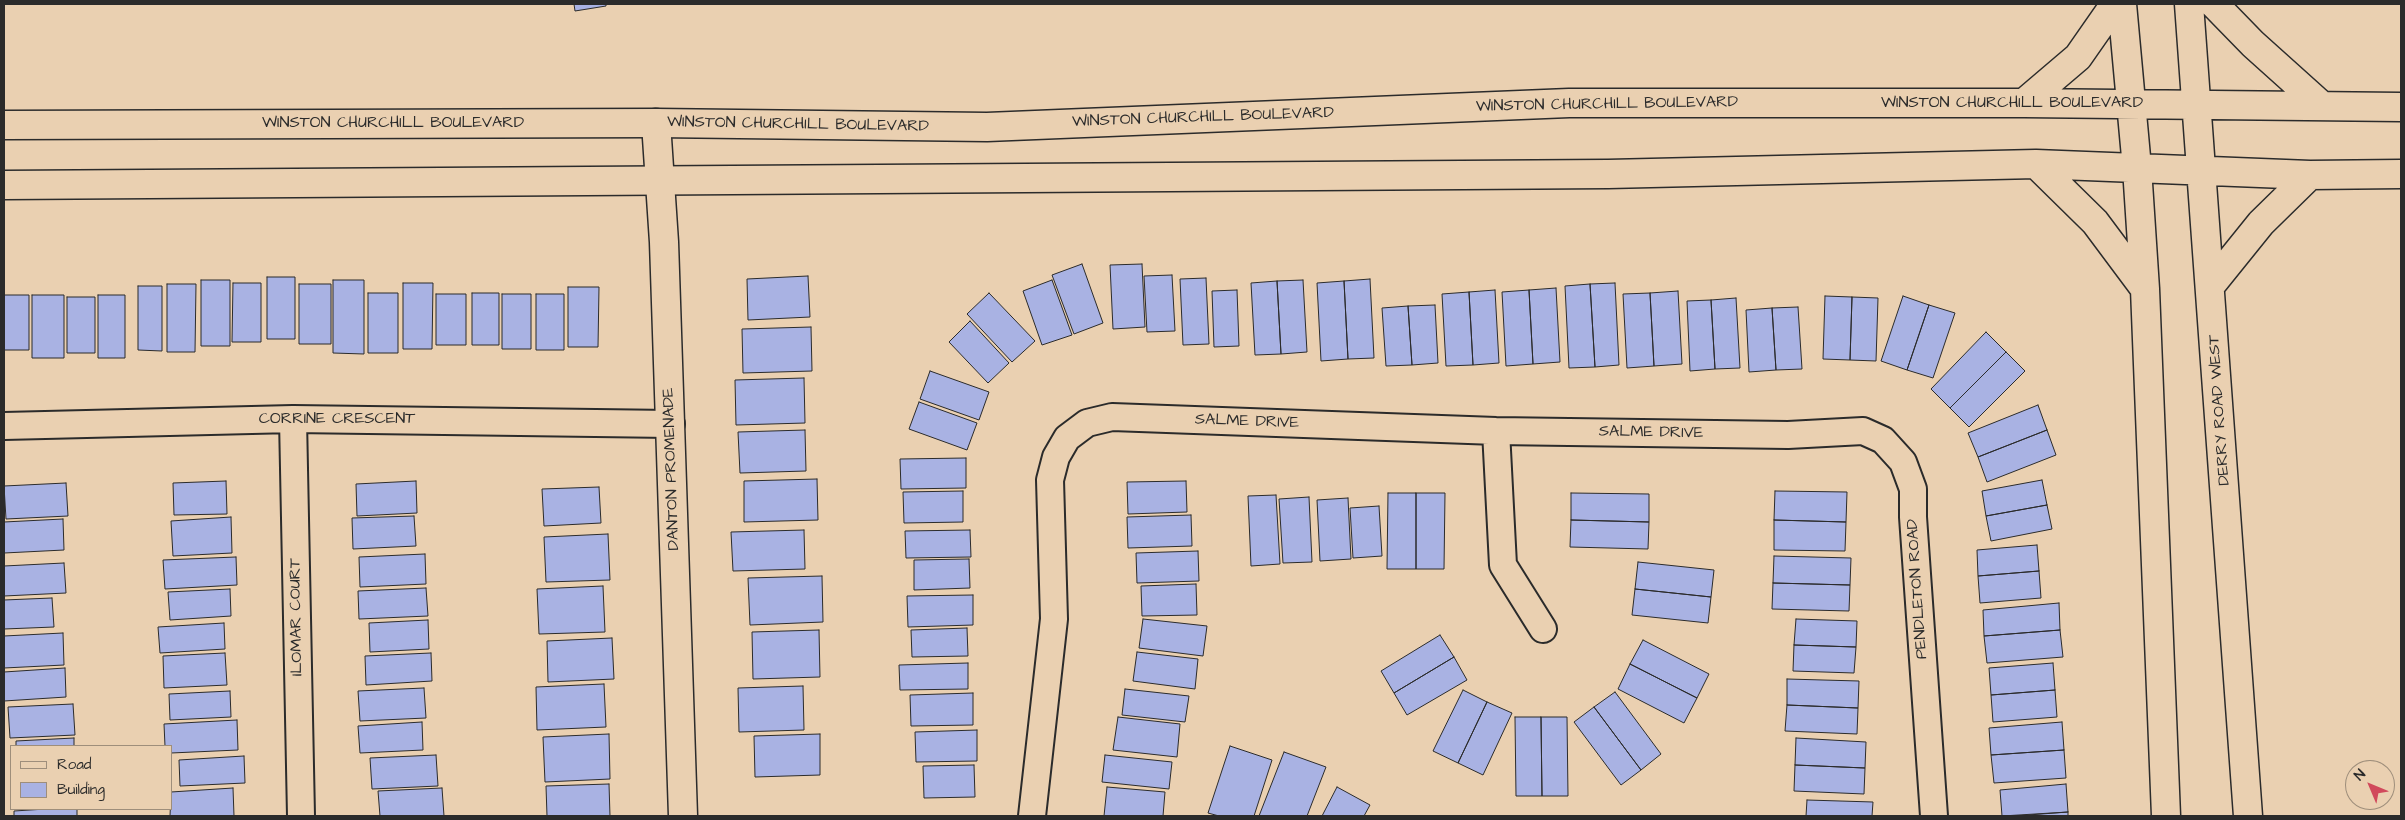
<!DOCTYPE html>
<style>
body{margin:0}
#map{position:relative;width:2405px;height:820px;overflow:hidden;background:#ead0b1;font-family:"Architects Daughter",sans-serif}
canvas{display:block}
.frame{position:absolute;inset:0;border:5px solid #2b2b2b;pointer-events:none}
.legend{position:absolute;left:10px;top:745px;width:162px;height:65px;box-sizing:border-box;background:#ead0b1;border:1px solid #9e8e7b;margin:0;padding:6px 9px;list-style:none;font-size:15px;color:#2b2b2b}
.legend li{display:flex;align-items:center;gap:10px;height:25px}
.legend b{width:25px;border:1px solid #9e8e7b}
.north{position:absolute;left:2345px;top:760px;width:50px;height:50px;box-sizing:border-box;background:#ead0b1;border:1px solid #9e8e7b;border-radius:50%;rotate:315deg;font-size:14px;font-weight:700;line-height:20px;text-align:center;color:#2b2b2b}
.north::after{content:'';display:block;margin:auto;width:18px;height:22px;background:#d1495b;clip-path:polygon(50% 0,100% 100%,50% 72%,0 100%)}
</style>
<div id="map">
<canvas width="2405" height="820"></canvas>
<div class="frame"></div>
<ul class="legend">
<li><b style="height:6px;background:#ead0b1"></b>Road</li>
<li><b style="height:14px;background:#a9b2e3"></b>Building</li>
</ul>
<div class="north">N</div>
</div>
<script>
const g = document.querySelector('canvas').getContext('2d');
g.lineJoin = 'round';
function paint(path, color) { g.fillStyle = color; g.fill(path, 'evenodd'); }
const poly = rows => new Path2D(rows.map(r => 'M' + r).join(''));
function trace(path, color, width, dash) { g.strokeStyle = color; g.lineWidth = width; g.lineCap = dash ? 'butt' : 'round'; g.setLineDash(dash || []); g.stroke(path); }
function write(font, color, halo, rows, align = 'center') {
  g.font = font + ' "Architects Daughter",sans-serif'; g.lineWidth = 5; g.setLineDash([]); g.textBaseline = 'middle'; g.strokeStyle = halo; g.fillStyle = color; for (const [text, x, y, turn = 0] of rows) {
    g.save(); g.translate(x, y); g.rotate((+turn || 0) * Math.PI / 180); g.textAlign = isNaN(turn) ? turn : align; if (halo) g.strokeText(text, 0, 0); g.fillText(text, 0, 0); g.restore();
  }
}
const building = poly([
 [574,4,606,4,606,6,575,11,574,4],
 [1082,264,1103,323,1074,334,1052,275,1082,264],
 [1142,264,1145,327,1113,329,1110,265,1142,264],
 [1172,275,1175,331,1147,332,1144,276,1172,275],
 [808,276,810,317,748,320,747,279,808,276],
 [267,277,295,277,295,339,267,339,267,277],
 [1206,278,1209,344,1183,345,1180,279,1206,278],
 [1370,279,1374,358,1348,359,1344,281,1370,279],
 [201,280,230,280,230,346,201,346,201,280],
 [333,280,364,280,364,354,333,353,333,280],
 [1052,280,1072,335,1042,345,1023,291,1052,280],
 [1303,280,1307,352,1281,354,1277,281,1303,280],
 [1277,281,1281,354,1255,355,1251,283,1277,281],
 [1344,281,1348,359,1321,361,1317,283,1344,281],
 [233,283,261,283,261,342,232,342,233,283],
 [403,283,433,283,432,349,403,349,403,283],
 [1615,283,1619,365,1595,367,1590,284,1615,283],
 [167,284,196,284,195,352,167,352,167,284],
 [299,284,331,284,331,344,299,344,299,284],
 [1590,284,1595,367,1569,368,1565,286,1590,284],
 [138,286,162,286,162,351,138,350,138,286],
 [568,287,599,287,598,347,568,347,568,287],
 [1556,288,1560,362,1533,364,1529,290,1556,288],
 [1237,290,1239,346,1214,347,1212,291,1237,290],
 [1495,290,1499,363,1473,365,1469,292,1495,290],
 [1529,290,1533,364,1506,366,1502,292,1529,290],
 [1678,291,1682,364,1654,366,1650,293,1678,291],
 [1469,292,1473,365,1446,366,1442,294,1469,292],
 [368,293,398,293,398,353,368,353,368,293],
 [472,293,499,293,499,345,472,345,472,293],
 [989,293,1035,341,1012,362,967,314,989,293],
 [1650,293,1654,366,1627,368,1623,294,1650,293],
 [436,294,466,294,466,345,436,345,436,294],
 [502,294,531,294,531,349,502,349,502,294],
 [536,294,564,294,564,350,536,350,536,294],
 [4,295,29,295,29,350,4,350,4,295],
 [32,295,64,295,64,358,32,358,32,295],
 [98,295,125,295,125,358,98,358,98,295],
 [1825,296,1852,297,1850,360,1823,359,1825,296],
 [1903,296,1929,305,1907,370,1881,361,1903,296],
 [67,297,95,297,95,353,67,353,67,297],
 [1852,297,1878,298,1876,361,1850,360,1852,297],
 [1736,298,1740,368,1715,369,1711,300,1736,298],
 [1711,300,1715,369,1690,371,1687,301,1711,300],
 [1435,305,1438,363,1412,365,1408,306,1435,305],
 [1929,305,1955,313,1933,378,1907,370,1929,305],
 [1408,306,1412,365,1386,366,1382,308,1408,306],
 [1798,307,1802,369,1776,370,1772,308,1798,307],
 [1772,308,1776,370,1749,372,1746,310,1772,308],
 [970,321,1009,363,988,383,949,342,970,321],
 [811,327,812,371,743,373,742,329,811,327],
 [1986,332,2006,352,1950,408,1931,389,1986,332],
 [2006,352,2025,371,1969,427,1950,408,2006,352],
 [930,371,989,392,979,420,920,399,930,371],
 [804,378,805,423,736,425,735,380,804,378],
 [919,402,977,423,967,450,909,429,919,402],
 [2038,405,2047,430,1978,457,1968,433,2038,405],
 [805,430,806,471,740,473,738,432,805,430],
 [2047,430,2056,455,1987,482,1978,457,2047,430],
 [966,458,966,488,901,489,900,459,966,458],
 [817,479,818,520,744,522,744,481,817,479],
 [2042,480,2047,505,1986,516,1982,491,2042,480],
 [226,481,227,514,174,515,173,483,226,481],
 [416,481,417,513,357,516,356,484,416,481],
 [1186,481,1187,512,1128,514,1127,482,1186,481],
 [66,483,68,516,6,519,4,486,66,483],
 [599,487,601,523,544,526,542,489,599,487],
 [963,491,963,522,904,523,903,492,963,491],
 [1775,491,1847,492,1846,522,1774,520,1775,491],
 [1388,493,1416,493,1416,569,1387,569,1388,493],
 [1416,493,1445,493,1444,569,1416,569,1416,493],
 [1571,493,1649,494,1649,522,1571,520,1571,493],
 [1276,495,1280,564,1251,566,1248,496,1276,495],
 [1309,497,1312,562,1283,563,1279,499,1309,497],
 [1348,498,1351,559,1320,561,1317,500,1348,498],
 [2047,505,2052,529,1991,541,1986,516,2047,505],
 [1379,506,1382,556,1353,558,1350,508,1379,506],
 [1191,515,1192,546,1128,548,1127,517,1191,515],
 [414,516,416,546,353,549,352,518,414,516],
 [231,517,232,553,173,556,171,521,231,517],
 [63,519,64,550,4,553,4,522,63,519],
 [1571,520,1649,522,1648,549,1570,547,1571,520],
 [1774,520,1846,522,1845,551,1774,550,1774,520],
 [804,530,805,569,733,571,731,532,804,530],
 [970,530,971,557,906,558,905,531,970,530],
 [608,534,610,580,546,582,544,537,608,534],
 [2037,545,2039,571,1978,576,1977,550,2037,545],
 [1198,551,1199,581,1137,583,1136,553,1198,551],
 [425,554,426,584,360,587,359,557,425,554],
 [1774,556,1851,558,1850,585,1773,583,1774,556],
 [236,557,237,585,165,589,163,560,236,557],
 [969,559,970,588,914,590,914,560,969,559],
 [1638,562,1714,570,1711,597,1635,589,1638,562],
 [64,563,66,593,4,596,4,566,64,563],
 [2039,571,2041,598,1980,603,1978,576,2039,571],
 [822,576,823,622,750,625,748,578,822,576],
 [1773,583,1850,585,1849,611,1772,609,1773,583],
 [1196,584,1197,615,1142,616,1141,586,1196,584],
 [603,586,605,632,539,634,537,589,603,586],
 [426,588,428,616,359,619,358,591,426,588],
 [230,589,231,616,170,620,168,592,230,589],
 [1635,589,1711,597,1708,623,1632,615,1635,589],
 [973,595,973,625,908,627,907,596,973,595],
 [52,598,54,627,4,629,4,600,52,598],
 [2059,603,2060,630,1984,636,1983,610,2059,603],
 [1143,619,1207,626,1203,656,1139,648,1143,619],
 [1796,619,1857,621,1856,647,1794,645,1796,619],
 [428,620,429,649,370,652,369,623,428,620],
 [224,623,225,649,160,653,158,627,224,623],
 [967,628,968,656,912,657,911,630,967,628],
 [819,630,820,677,753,679,752,632,819,630],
 [2060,630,2063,657,1987,663,1984,636,2060,630],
 [63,633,64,665,4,668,4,636,63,633],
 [1440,635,1454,657,1394,693,1381,671,1440,635],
 [612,638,614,679,548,682,547,641,612,638],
 [1643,640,1709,674,1697,698,1630,664,1643,640],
 [1794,645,1856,647,1854,673,1793,671,1794,645],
 [1137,652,1198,659,1195,689,1133,681,1137,652],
 [225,653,227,685,164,688,163,656,225,653],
 [431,653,432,681,366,685,365,656,431,653],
 [1454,657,1467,680,1407,715,1394,693,1454,657],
 [968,663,968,689,900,690,899,665,968,663],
 [2053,663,2055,690,1991,695,1989,668,2053,663],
 [1630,664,1697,698,1684,723,1618,689,1630,664],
 [65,668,66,697,4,701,4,672,65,668],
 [1787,679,1859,681,1858,708,1787,705,1787,679],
 [604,684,606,727,537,730,536,687,604,684],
 [803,686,804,730,739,732,738,688,803,686],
 [424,688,426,718,360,721,358,691,424,688],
 [1125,689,1189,696,1185,722,1122,715,1125,689],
 [1463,690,1487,702,1458,763,1433,751,1463,690],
 [2055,690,2057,717,1993,722,1991,695,2055,690],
 [230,691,231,717,170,720,169,694,230,691],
 [1615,692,1661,754,1641,770,1594,707,1615,692],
 [973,693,973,725,911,726,910,695,973,693],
 [1487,702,1512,713,1483,775,1458,763,1487,702],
 [73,704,75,735,10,738,8,707,73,704],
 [1787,705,1858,708,1857,734,1785,731,1787,705],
 [1594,707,1641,770,1621,785,1574,722,1594,707],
 [1118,717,1180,724,1177,757,1113,750,1118,717],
 [1515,717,1541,717,1542,796,1516,796,1515,717],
 [1541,717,1567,717,1568,796,1542,796,1541,717],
 [237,720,238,750,171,753,171,746,165,746,164,724,237,720],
 [422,722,423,750,360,753,358,726,422,722],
 [2062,722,2064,750,1991,755,1989,728,2062,722],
 [977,730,977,761,916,762,915,732,977,730],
 [609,734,610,779,545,782,543,737,609,734],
 [820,734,820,775,755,777,754,736,820,734],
 [74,738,74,746,16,746,16,741,74,738],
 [1796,738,1866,742,1865,768,1795,765,1796,738],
 [1230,746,1272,760,1254,816,1219,816,1208,813,1230,746],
 [2064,750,2066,778,1994,783,1991,755,2064,750],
 [1284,752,1326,767,1307,816,1259,816,1284,752],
 [436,755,438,786,372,789,370,758,436,755],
 [1105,755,1172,762,1169,789,1102,782,1105,755],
 [244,756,245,783,180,786,179,760,244,756],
 [974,765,975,797,924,798,923,766,974,765],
 [1795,765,1865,768,1864,794,1794,791,1795,765],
 [609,784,610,816,547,816,546,786,609,784],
 [2066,784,2068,812,2002,816,2000,790,2066,784],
 [1107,787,1165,792,1163,816,1104,816,1107,787],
 [1337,787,1370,805,1364,816,1322,816,1337,787],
 [233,788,234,816,170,816,171,792,233,788],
 [442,788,444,816,380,816,378,791,442,788],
 [1807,800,1873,802,1872,816,1806,816,1807,800],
 [46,809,77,809,77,816,14,816,14,811,46,809],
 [2068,812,2068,816,2015,816,2068,812]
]);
const minor = poly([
 [293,419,301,816],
 [4,426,293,419,671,424],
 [1496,431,1503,565,1543,629],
 [1032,816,1054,619,1050,480,1056,457,1067,438,1087,423,1112,417,1496,431,1788,435,1863,431,1883,440,1903,462,1913,489,1913,517,1934,816]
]);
const tertiary = poly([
 [656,123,664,242,683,816]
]);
const secondary = poly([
 [2122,4,2137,168,2145,289,2166,816],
 [2189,4,2248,816],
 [2214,4,2253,44,2322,106],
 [2024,103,2078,57,2115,4],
 [4,125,656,123,987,127,1569,103,2024,103,2401,107],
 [2036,164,2095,222,2145,289],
 [4,185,1608,174,2036,164,2310,175,2401,174],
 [2211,285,2261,223,2310,175]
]);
const streetNames = [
 ["WINSTON CHURCHILL BOULEVARD",2012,104],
 ["WINSTON CHURCHILL BOULEVARD",1607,105,-1],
 ["WINSTON CHURCHILL BOULEVARD",1203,118,-2],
 ["WINSTON CHURCHILL BOULEVARD",393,124],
 ["WINSTON CHURCHILL BOULEVARD",798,125,1],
 ["DERRY ROAD WEST",2220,410,-94],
 ["CORRINE CRESCENT",337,420],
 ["SALME DRIVE",1247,422,2],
 ["SALME DRIVE",1651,433,1],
 ["DANTON PROMENADE",672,469,-92],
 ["PENDLETON ROAD",1918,589,-94],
 ["ILOMAR COURT",297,617,-91]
];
paint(building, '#a9b2e3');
trace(building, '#2b2b2b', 1);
trace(minor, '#2b2b2b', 30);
trace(tertiary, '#2b2b2b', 31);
trace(secondary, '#2b2b2b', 31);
trace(minor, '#ead0b1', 26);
trace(tertiary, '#ead0b1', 28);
trace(secondary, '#ead0b1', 28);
write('16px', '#2b2b2b', '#ead0b1', streetNames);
</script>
